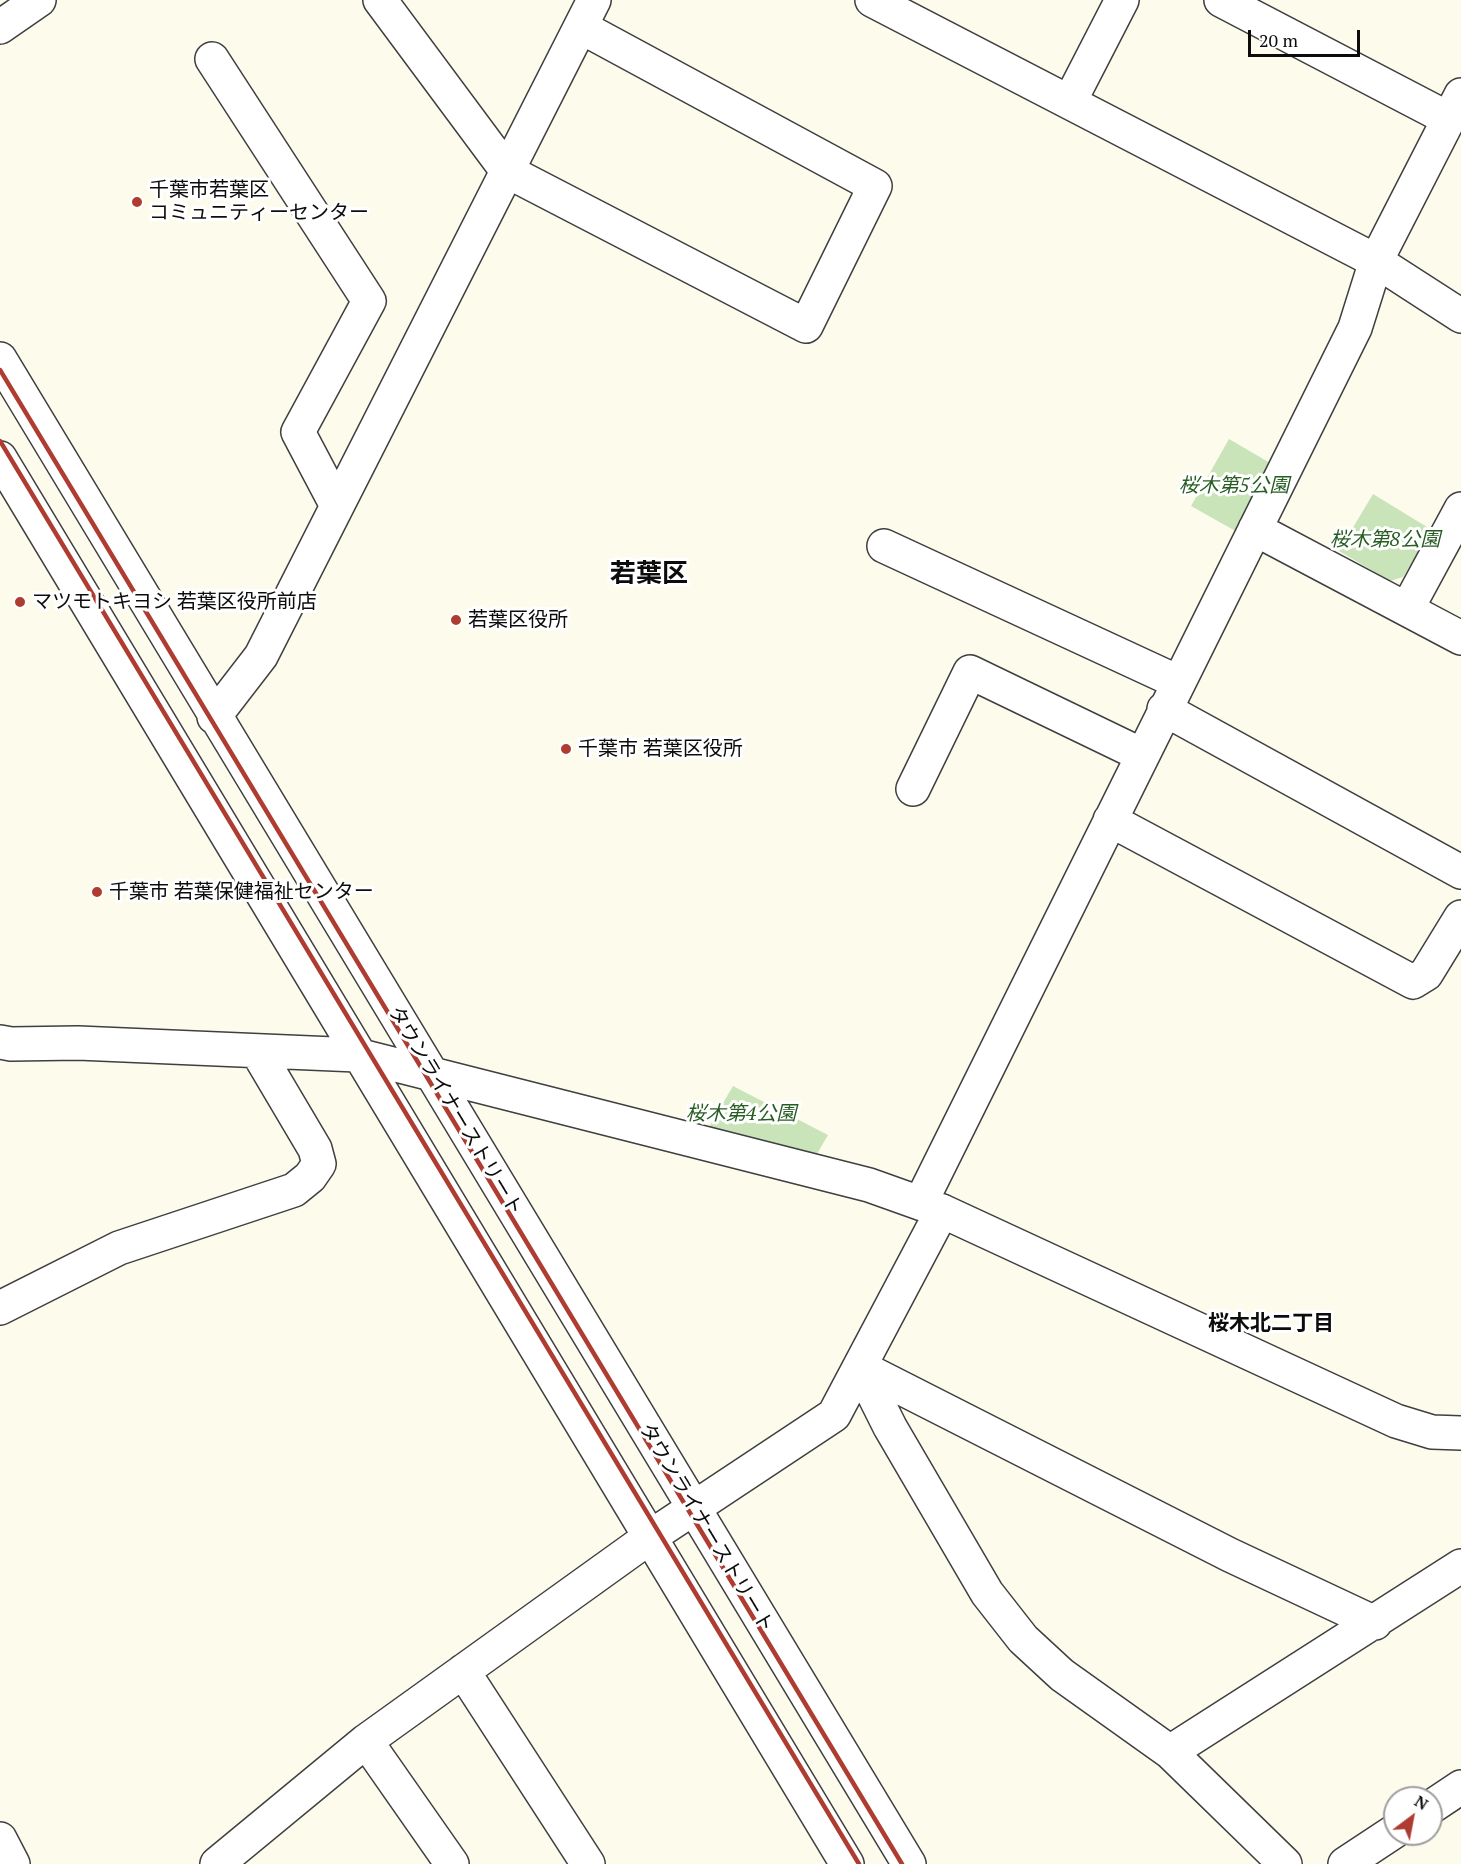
<!DOCTYPE html>
<meta charset="utf-8">
<style>
body{margin:0}
#map{position:relative;width:1461px;height:1864px;overflow:hidden;background:#fdfcec;font-family:"PT Serif",serif}
canvas{display:block}
.north{position:absolute;left:1383px;top:1786px;width:60px;height:60px;box-sizing:border-box;background:#fff;border:2px solid #9e9e9e;border-radius:50%;rotate:32deg;font-size:16px;font-weight:700;line-height:24px;text-align:center;color:#0c0c0c}
.north::after{content:'';display:block;margin:auto;width:21px;height:27px;background:#ae3c31;clip-path:polygon(50% 0,100% 100%,50% 72%,0 100%)}
.scale{position:absolute;left:1248px;top:30px;width:112px;height:27px;box-sizing:border-box;border:3px solid #0c0c0c;border-top:0;padding-left:8px;font-size:18px;line-height:21px;white-space:nowrap;color:#0c0c0c;-webkit-text-stroke:4px #fff;paint-order:stroke}
</style>
<div id="map">
<canvas width="1461" height="1864"></canvas>
<div class="north">N</div>
<div class="scale">20 m</div>
</div>
<script>
const g = document.querySelector('canvas').getContext('2d');
g.lineJoin = 'round';
function paint(path, color) { g.fillStyle = color; g.fill(path, 'evenodd'); }
const poly = rows => new Path2D(rows.map(r => 'M' + r).join(''));
function trace(path, color, width, dash) { g.strokeStyle = color; g.lineWidth = width; g.lineCap = dash ? 'butt' : 'round'; g.setLineDash(dash || []); g.stroke(path); }
function write(font, color, halo, rows, align = 'center') {
  g.font = font + ' "PT Serif","Noto Sans JP",serif'; g.lineWidth = 6; g.setLineDash([]); g.textBaseline = 'middle'; g.strokeStyle = halo; g.fillStyle = color; for (const [text, x, y, turn = 0] of rows) {
    g.save(); g.translate(x, y); g.rotate((+turn || 0) * Math.PI / 180); g.textAlign = isNaN(turn) ? turn : align; if (halo) g.strokeText(text, 0, 0); g.fillText(text, 0, 0); g.restore();
  }
}
const green = poly([
 [1229,439,1277,467,1239,533,1191,506],
 [1373,494,1432,530,1403,577,1390,581,1339,551],
 [733,1086,828,1135,817,1154,709,1127]
]);
const minor = poly([
 [380,0,507,171,806,326,875,186,581,27],
 [872,0,1376,261,1461,316],
 [1221,0,1449,119],
 [0,27,39,0],
 [212,59,369,301,298,432,336,504],
 [1070,101,1122,0],
 [0,359,909,1864],
 [0,458,847,1864],
 [1255,529,1461,638],
 [884,546,1178,682],
 [1407,609,1461,509],
 [1164,709,1461,872],
 [214,717,261,656,594,0],
 [913,789,970,672,1142,755],
 [1110,820,1413,982,1426,974,1461,917],
 [0,1042,11,1044,78,1043,357,1055,869,1185,942,1211,1396,1421,1432,1432,1461,1433],
 [921,1202,1355,328,1376,261,1461,95],
 [0,1308,119,1248,294,1190,310,1177,319,1164,315,1149,257,1051],
 [463,1671,588,1864],
 [366,1741,452,1864],
 [1170,1752,1461,1566],
 [1431,1807,1461,1787],
 [0,1839,13,1864],
 [217,1864,366,1741,650,1537,834,1415,942,1211],
 [1285,1864,1170,1752,1062,1675,1023,1639,987,1593,890,1427,860,1367,1230,1555,1375,1623],
 [1345,1864,1395,1831]
]);
const rail = poly([
 [0,370,902,1864],
 [0,441,859,1864]
]);
const markers = [
 [137,202,6,"#ae3c31"],
 [20,602,6,"#ae3c31"],
 [456,620,6,"#ae3c31"],
 [566,749,6,"#ae3c31"],
 [97,892,6,"#ae3c31"]
];
const poiNames = [
 ["千葉市若葉区",149,190],
 ["コミュニティーセンター",149,213],
 ["マツモトキヨシ 若葉区役所前店",32,602],
 ["若葉区役所",468,620],
 ["千葉市 若葉区役所",578,749],
 ["千葉市 若葉保健福祉センター",109,892]
];
const parkNames = [
 ["桜木第5公園",1234,486],
 ["桜木第8公園",1385,540],
 ["桜木第4公園",741,1114]
];
const streetNames = [
 ["タウンライナーストリート",455,1111,59],
 ["タウンライナーストリート",706,1528,59]
];
const neighbourhoodNames = [
 ["桜木北二丁目",1271,1324]
];
const districtNames = [
 ["若葉区",649,575]
];
paint(green, '#cae4b9');
trace(minor, '#3f3f3f', 36);
trace(minor, '#fff', 33);
trace(rail, '#ae3c31', 4.5);
for (const [x, y, r, color] of markers) { const dot = new Path2D(); dot.arc(x, y, r, 0, 2 * Math.PI); g.fillStyle = color; g.fill(dot); trace(dot, '#fff', 2); }
write('20px', '#0c0c0c', '#fff', poiNames, 'left');
write('italic 20px', '#275d23', '#fff', parkNames);
write('20px', '#0c0c0c', '#fff', streetNames);
write('bold 21px', '#0c0c0c', '#fff', neighbourhoodNames);
write('bold 26px', '#0c0c0c', '#fff', districtNames);
</script>
